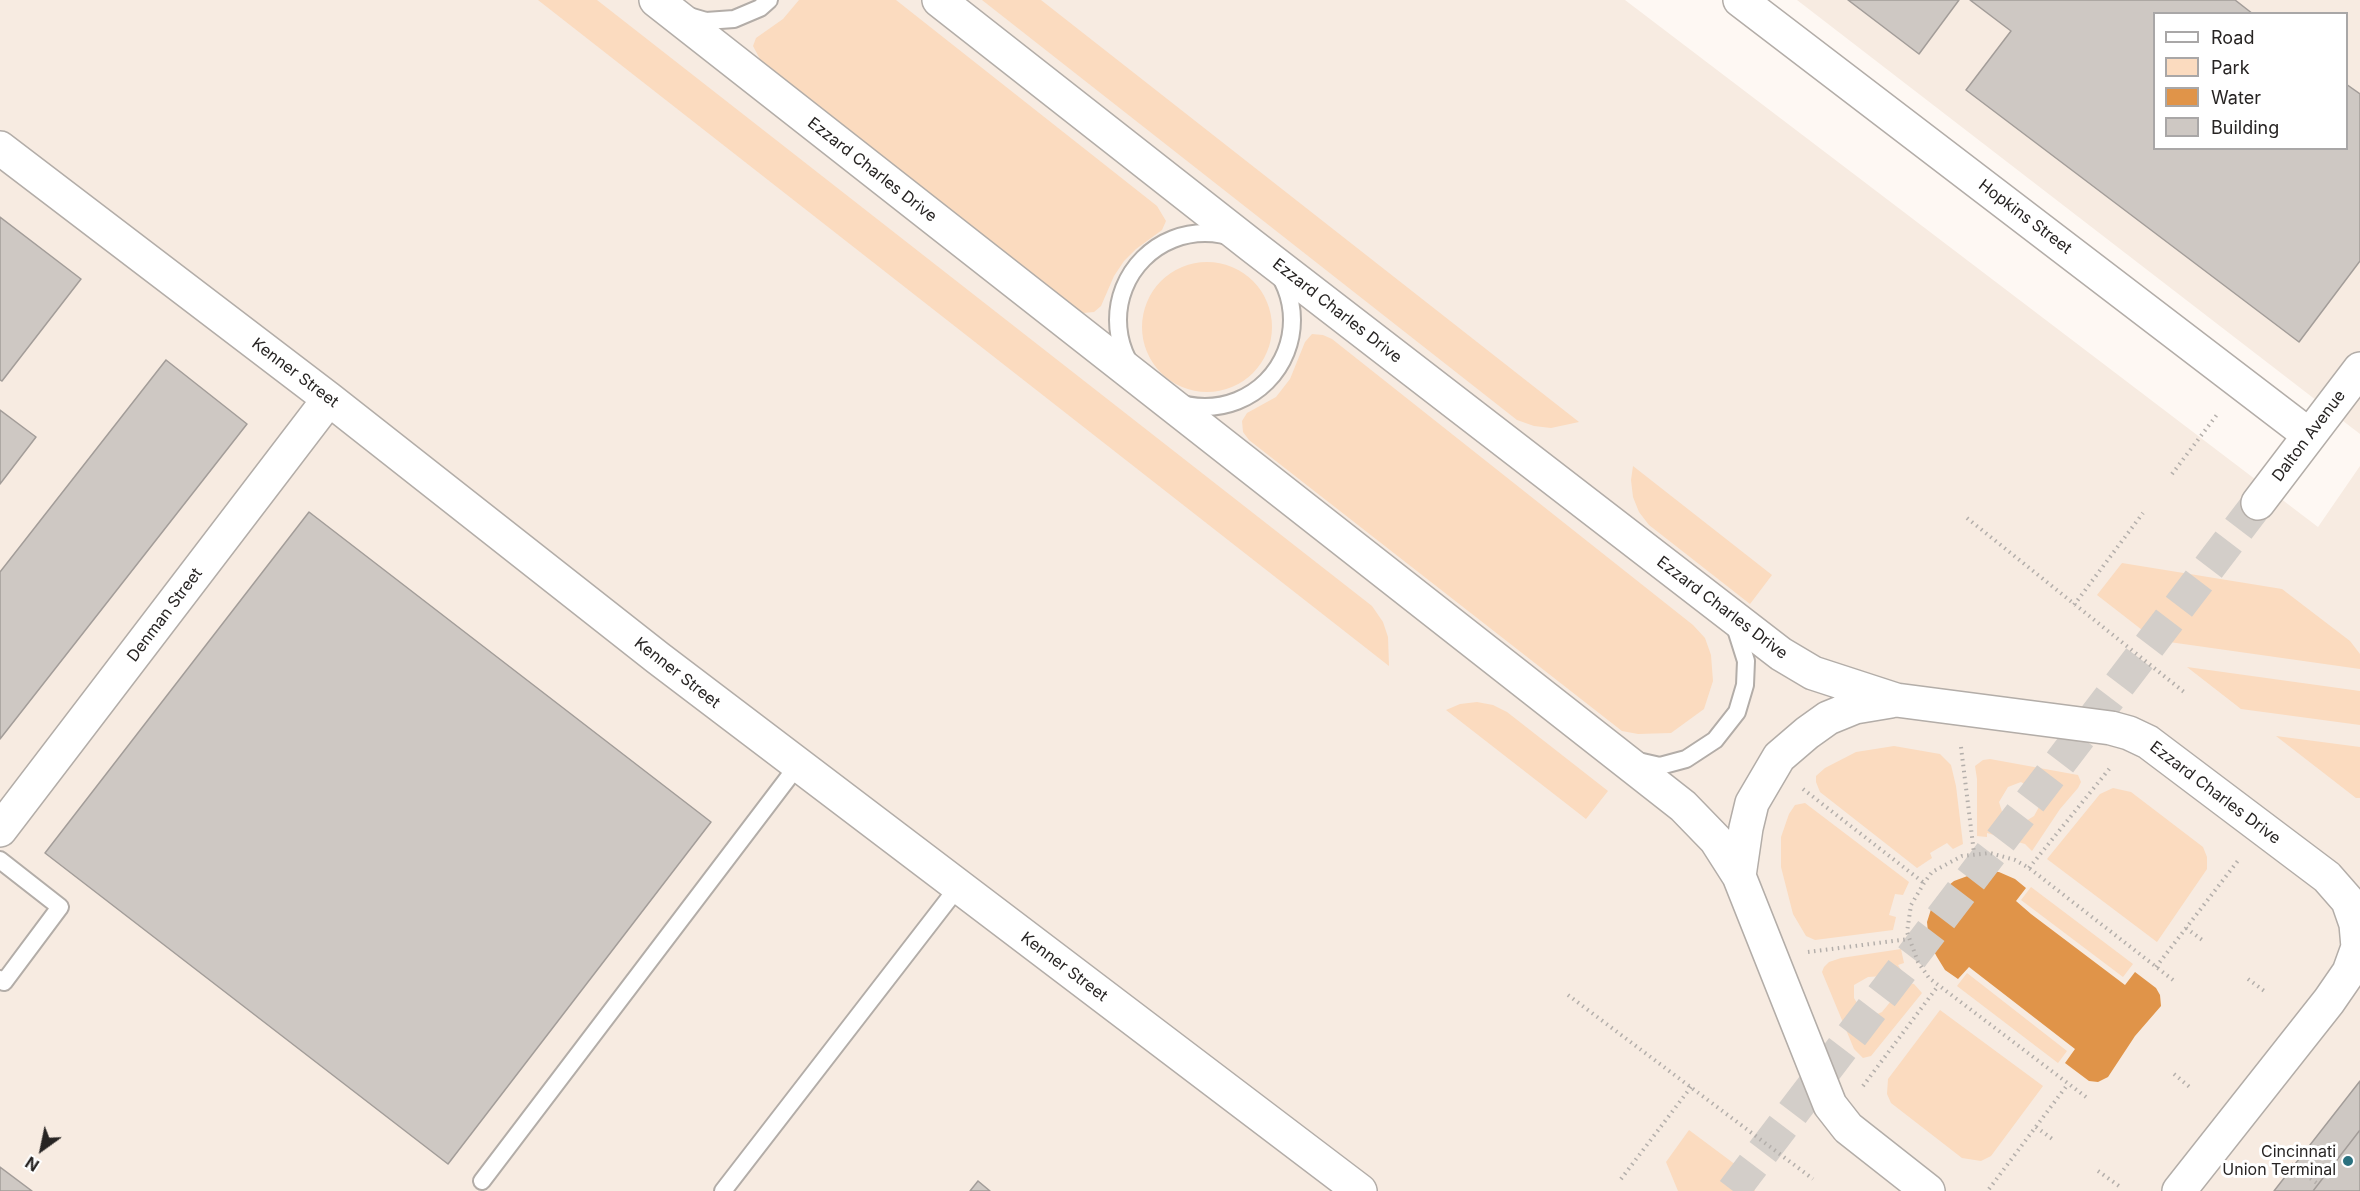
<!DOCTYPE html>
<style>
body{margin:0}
#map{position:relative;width:2360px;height:1191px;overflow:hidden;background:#fef8f3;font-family:Inter,sans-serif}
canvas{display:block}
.legend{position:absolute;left:2153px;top:12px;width:195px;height:138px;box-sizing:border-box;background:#fff;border:2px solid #a9a7a7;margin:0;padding:8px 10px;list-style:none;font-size:18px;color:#272423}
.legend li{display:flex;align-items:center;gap:12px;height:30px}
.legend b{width:30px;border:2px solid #a9a7a7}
.north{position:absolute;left:12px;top:1119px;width:60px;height:60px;-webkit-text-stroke:4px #fff;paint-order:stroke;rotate:213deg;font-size:16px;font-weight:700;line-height:24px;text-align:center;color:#272423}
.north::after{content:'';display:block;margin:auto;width:21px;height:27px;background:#272423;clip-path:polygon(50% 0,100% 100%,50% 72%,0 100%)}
</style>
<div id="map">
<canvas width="2360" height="1191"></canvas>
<ul class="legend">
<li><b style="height:8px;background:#fff"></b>Road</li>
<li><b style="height:16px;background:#fbdbbf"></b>Park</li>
<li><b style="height:16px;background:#e09449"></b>Water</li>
<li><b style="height:16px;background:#cec8c3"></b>Building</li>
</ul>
<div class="north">N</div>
</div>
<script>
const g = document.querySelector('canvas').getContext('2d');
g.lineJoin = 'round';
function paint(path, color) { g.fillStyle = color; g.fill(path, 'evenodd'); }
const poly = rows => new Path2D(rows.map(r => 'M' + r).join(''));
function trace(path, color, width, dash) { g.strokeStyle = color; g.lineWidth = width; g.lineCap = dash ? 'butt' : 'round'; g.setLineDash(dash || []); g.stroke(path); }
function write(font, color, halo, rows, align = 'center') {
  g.font = font + ' Inter,sans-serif'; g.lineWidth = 6; g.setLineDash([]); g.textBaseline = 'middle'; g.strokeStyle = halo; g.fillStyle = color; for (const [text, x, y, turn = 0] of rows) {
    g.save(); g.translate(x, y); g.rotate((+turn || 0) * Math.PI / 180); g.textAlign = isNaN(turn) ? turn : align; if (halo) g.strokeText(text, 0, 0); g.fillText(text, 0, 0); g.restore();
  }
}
const built = poly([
 [0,0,1625,0,2318,527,2360,466,2360,1191,0,1191],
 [1797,0,2360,0,2360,434],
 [2154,14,2346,14,2346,148,2154,148]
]);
const green = poly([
 [538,0,597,0,1372,606,1383,622,1388,637,1389,666],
 [799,0,896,0,1157,206,1166,221,1162,230,1136,249,1124,261,1114,276,1101,306,1094,312,1083,313,1074,308,761,61,753,46,756,38,783,19],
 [982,0,1041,0,1579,422,1551,428,1534,426,1517,420],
 '1142 327a65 65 0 1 1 130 0a65 65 0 1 1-130 0Z',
 [1312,334,1323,335,1332,339,1693,625,1705,638,1711,655,1713,681,1704,709,1671,733,1638,734,1622,731,1249,440,1243,432,1242,421,1247,413,1276,397,1290,379,1305,342],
 [1633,466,1772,575,1750,604,1649,525,1639,512,1633,497,1631,480],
 [2122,563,2282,589,2350,641,2360,654,2360,669,2155,640,2097,595],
 [2187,667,2360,691,2360,725,2241,709],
 [1477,702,1493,705,1507,712,1608,791,1586,819,1446,710,1460,704],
 [2276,736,2360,747,2360,798,2356,798],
 [1894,746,1940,754,1951,765,1956,786,1963,844,1953,849,1947,843,1930,853,1932,858,1917,868,1820,792,1816,782,1816,776,1825,768,1856,752],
 [1990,759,2078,775,2081,782,2078,788,2060,809,2032,851,2025,844,1987,833,1987,837,1977,836,1977,779,1975,766,1983,760],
 [2021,782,2035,790,2039,797,2039,807,2034,816,2023,823,2010,821,2003,815,1999,802,2008,787],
 [2113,788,2131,792,2203,847,2207,857,2207,869,2157,942,2047,859,2100,794],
 [1805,803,1909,882,1903,895,1895,894,1889,915,1896,917,1893,930,1815,940,1806,936,1793,914,1781,867,1781,837,1789,814,1795,805],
 [2031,887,2133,964,2123,977,2021,900],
 [1901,949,1904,963,1898,965,1909,983,1914,984,1922,993,1871,1056,1863,1058,1854,1049,1822,972,1824,967,1829,962,1841,958],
 [1883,976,1892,989,1891,1001,1882,1012,1873,1016,1860,1008,1854,998,1854,985,1868,977],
 [1967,973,2067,1051,2058,1063,1957,986],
 [1940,1010,2043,1086,1991,1156,1981,1161,1962,1158,1891,1103,1887,1094,1888,1079],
 [1689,1130,1748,1174,1755,1191,1678,1191,1666,1162]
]);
const water = poly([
 [1981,871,1999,872,2015,879,2026,888,2016,901,2031,914,2125,985,2135,972,2156,988,2160,995,2161,1006,2135,1036,2108,1077,2098,1082,2089,1081,2065,1063,2075,1049,1969,967,1958,979,1945,970,1937,957,1929,942,1927,922,1933,903,1943,890,1954,881]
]);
const building = poly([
 [1848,0,1959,0,1919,54,1848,0],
 [1970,0,2235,0,2253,14,2154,14,2154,148,2346,148,2346,84,2360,94,2360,261,2299,342,1966,90,2011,31,1970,0],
 [0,217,81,279,2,381,0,380,0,217],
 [166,360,247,424,0,739,0,572,166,360],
 [0,410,36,437,0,484,0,410],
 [309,512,711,822,448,1164,45,853,309,512],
 [2360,1081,2360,1130,2313,1191,2274,1191,2360,1081],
 [2360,1130,2360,1191,2313,1191,2360,1130],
 [0,1167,32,1191,0,1191,0,1167],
 [978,1181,990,1191,970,1191,978,1181]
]);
const secondaryTunnel = poly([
 [1733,1191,2258,503]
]);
const path = poly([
 [2172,474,2219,412],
 [1967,518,2184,692],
 [2074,605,2143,513],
 [1961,747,1974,853],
 [1803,789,1924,883],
 [2029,868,2110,768],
 [2186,928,2205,942],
 [1808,952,1909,939],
 [2156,967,2240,858],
 [2248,979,2267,993],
 [1568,995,1813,1179],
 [2174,1074,2192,1089],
 [1863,1086,1938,986],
 [2086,1097,1929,978,1918,962,1907,932,1911,905,1924,883,1932,872,1962,856,1990,853,2015,860,2029,868,2173,980],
 [2036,1127,2055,1141],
 [2291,1164,2318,1184],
 [2098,1171,2119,1186],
 [1621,1179,1691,1087],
 [1989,1189,2068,1084]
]);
const service = poly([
 [689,16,706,21,734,19,760,8,769,0],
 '1118 320a87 87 0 1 1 174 0a87 87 0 1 1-174 0Z',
 [1638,761,1660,766,1686,759,1715,740,1737,712,1745,685,1746,661,1734,623],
 [0,860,60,907,4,982,0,979],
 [482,1181,798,765],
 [723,1191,958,887]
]);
const minor = poly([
 [656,0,1683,806,1716,840,1739,876,1830,1105,1848,1128,1928,1191],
 [939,0,1251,245,1781,654,1813,673,1896,700,2111,728,2129,733,2148,742,2327,877,2348,901,2356,924,2358,947,2349,972,2329,1001,2179,1191],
 [1740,0,2309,435],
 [0,148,329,399,658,658,1360,1191],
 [0,830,329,399],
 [1739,876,1746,828,1752,803,1779,757,1807,733,1828,718,1855,707,1891,701]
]);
const secondary = poly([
 [2258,503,2360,369]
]);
const markers = [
 [2348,1161,6,"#2b717f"]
];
const streetNames = [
 ["Ezzard Charles Drive",872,170,38],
 ["Hopkins Street",2025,217,37],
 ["Ezzard Charles Drive",1337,311,38],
 ["Kenner Street",295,373,37],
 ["Dalton Avenue",2309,436,-53],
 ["Ezzard Charles Drive",1722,608,37],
 ["Denman Street",165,615,-53],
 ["Kenner Street",677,673,38],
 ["Ezzard Charles Drive",2215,793,37],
 ["Kenner Street",1064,967,37]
];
const poiNames = [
 ["Cincinnati",2336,1152],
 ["Union Terminal",2336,1170]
];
paint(built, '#f7ebe1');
paint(green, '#fbdbbf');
paint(water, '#e09449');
paint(building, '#cec8c3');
trace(building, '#a39d99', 1.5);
trace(secondaryTunnel, '#d3cec9', 33, [33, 16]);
trace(service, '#b3ada8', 20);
trace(minor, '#b3ada8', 36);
trace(secondary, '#b3ada8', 36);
trace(path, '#b4afab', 4, [1.5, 4.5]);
trace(service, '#fff', 16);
trace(minor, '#fff', 33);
trace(secondary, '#fff', 33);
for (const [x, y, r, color] of markers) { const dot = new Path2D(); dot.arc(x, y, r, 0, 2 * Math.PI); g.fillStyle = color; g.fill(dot); trace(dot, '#fff', 2); }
write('16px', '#272423', '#fff', streetNames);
write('16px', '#272423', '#fff', poiNames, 'right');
</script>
